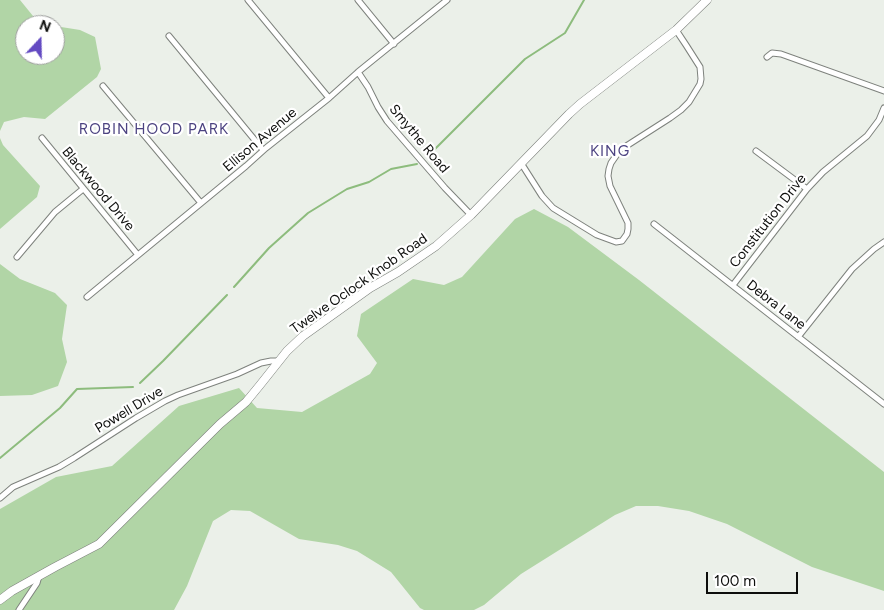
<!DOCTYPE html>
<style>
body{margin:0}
#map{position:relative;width:884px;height:610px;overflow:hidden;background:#ebf0e9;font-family:Figtree,sans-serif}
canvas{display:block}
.north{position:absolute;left:15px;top:15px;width:50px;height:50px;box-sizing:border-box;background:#fff;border:1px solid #9e9f9e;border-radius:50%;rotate:21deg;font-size:14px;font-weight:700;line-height:20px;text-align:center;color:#0d0e0c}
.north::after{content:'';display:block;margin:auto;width:18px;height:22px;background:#634ac2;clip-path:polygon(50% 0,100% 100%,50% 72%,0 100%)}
.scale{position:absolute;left:706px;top:572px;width:92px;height:22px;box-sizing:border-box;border:2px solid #0d0e0c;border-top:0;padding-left:6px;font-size:15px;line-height:18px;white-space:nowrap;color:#0d0e0c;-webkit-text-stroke:4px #fff;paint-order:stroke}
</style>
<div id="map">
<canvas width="884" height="610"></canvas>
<div class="north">N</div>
<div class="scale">100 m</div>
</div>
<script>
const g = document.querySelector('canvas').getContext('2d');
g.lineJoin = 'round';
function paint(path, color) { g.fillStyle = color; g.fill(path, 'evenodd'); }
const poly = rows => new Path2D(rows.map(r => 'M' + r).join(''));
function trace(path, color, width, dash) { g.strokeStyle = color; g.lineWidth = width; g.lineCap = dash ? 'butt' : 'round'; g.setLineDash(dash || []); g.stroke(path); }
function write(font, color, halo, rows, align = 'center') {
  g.font = font + ' Figtree,sans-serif'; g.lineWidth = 4.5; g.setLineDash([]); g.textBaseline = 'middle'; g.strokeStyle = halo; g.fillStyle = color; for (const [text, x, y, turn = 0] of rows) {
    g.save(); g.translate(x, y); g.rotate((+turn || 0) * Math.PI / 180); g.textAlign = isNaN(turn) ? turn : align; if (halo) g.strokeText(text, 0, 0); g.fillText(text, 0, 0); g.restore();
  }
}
const green = poly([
 [0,0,20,0,33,16,44,25,46,25,25,25,25,55,55,55,55,26,80,30,95,37,101,69,97,77,45,119,24,117,4,122,0,131],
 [0,138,3,145,40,186,37,197,0,229],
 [534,209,568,227,639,280,884,472,884,591,812,567,727,524,689,511,658,506,636,506,615,515,521,574,484,605,474,610,424,610,420,608,391,572,357,551,338,545,299,539,250,511,231,510,213,521,187,586,174,610,0,610,0,509,56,477,112,466,179,406,239,388,257,408,302,412,370,374,377,363,357,336,361,314,413,279,444,285,462,277,515,219],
 [0,264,20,279,55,293,67,305,62,339,67,362,58,386,32,395,0,396]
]);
const stream = poly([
 [428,156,525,59,565,33,584,0],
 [234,287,269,248,308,213,347,189,369,182,391,169,417,164],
 [140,383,163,361,227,295],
 [0,458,60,408,77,389,133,387]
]);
const street = poly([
 [248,0,329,98],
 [358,0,394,44],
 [169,36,263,150],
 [767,57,772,53,781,54,884,91],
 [358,72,368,87,378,107,387,121,445,188,471,215],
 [103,86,201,203],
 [42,138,138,255],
 [756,151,807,189],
 [521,163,542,196,553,208,597,235,616,242,622,241,627,234,628,229,628,223,610,186,608,176,609,169,611,163,620,150,670,118,681,110,689,102,700,84,701,79,700,67,686,45,676,30],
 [654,224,884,404],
 [17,257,55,212,83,189],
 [733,285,807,189,823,172,867,136,879,120,884,108],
 [87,297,246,166,266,148,329,98,358,72,447,0],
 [798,337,852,269,874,249,884,242],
 [0,498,13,487,59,467,74,458,136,418,165,401,178,395,237,374,261,363,271,361,279,361],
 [19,610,37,583,39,576]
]);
const secondary = poly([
 [0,600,12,591,55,567,99,544,220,424,246,402,260,385,287,351,303,336,370,288,398,272,436,246,471,215,569,114,580,104,676,30,707,0]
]);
const streetNames = [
 ["Smythe Road",419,139,50],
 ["Ellison Avenue",260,140,-40],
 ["Blackwood Drive",98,189,50],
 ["Constitution Drive",768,221,-52],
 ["Twelve Oclock Knob Road",359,284,-35],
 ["Debra Lane",776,305,38],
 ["Powell Drive",129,410,-31]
];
const neighbourhoodNames = [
 ["ROBIN HOOD PARK",154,130],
 ["KING",610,152]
];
paint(green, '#b1d5a6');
trace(stream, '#8dbc7d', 2);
trace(street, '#7e827d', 7);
trace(secondary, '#7e827d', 9);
trace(street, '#fff', 5);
trace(secondary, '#fff', 8);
write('14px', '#0d0e0c', '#fff', streetNames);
g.letterSpacing = '1px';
write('15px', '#4c4381', '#fff', neighbourhoodNames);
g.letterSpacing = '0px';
</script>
